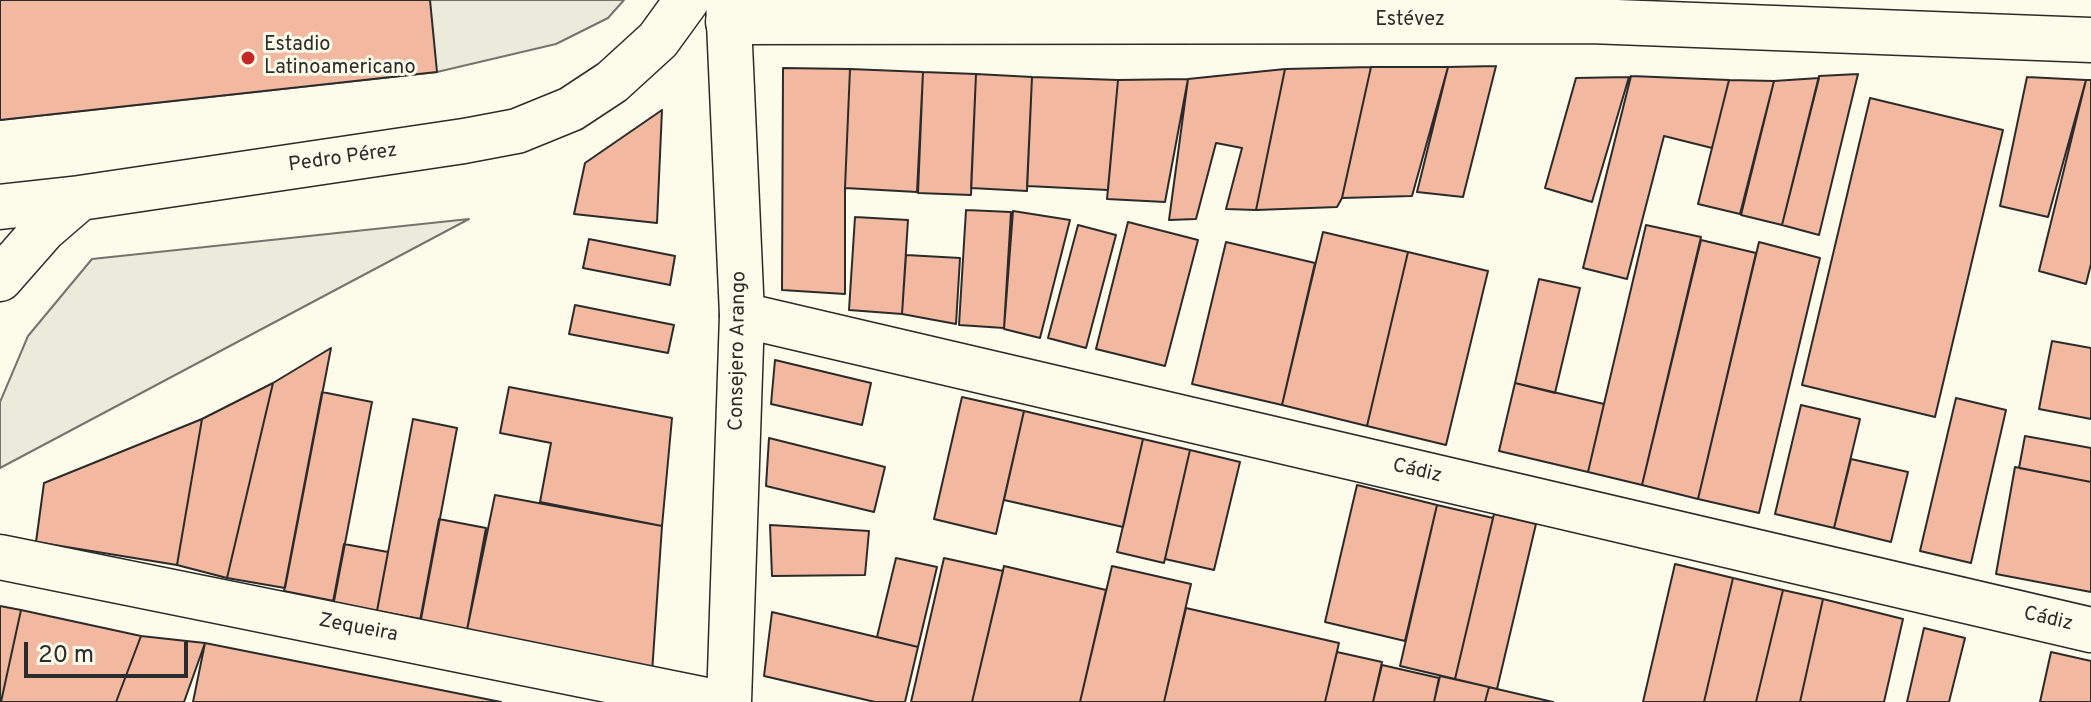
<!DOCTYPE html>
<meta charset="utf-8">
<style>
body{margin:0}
#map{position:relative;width:2091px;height:702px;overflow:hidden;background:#fdfbea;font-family:Overpass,sans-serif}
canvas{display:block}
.scale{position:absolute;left:24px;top:642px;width:164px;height:36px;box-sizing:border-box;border:4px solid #2b2b2b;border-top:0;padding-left:10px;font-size:24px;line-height:28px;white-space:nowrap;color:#2b2b2b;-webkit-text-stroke:6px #fdfbea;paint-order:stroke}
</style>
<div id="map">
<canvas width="2091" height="702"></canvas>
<div class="scale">20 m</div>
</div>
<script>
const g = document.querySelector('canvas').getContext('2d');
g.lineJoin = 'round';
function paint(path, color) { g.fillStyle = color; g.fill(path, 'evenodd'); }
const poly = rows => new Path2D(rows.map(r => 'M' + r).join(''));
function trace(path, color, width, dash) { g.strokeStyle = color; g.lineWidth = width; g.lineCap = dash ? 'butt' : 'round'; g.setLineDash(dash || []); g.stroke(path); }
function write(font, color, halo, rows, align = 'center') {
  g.font = font + ' Overpass,sans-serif'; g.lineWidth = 6; g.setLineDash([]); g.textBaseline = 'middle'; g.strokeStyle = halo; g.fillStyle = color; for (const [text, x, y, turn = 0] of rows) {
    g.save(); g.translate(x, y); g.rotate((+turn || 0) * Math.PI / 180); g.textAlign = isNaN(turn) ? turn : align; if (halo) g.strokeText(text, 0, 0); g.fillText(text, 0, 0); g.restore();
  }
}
const green = poly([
 [0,0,624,0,608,18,556,44,437,72,0,120,0,0],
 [469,219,0,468,0,402,28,336,92,259,469,219]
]);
const building = poly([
 [0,0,430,0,437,72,0,120,0,0],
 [1496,66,1463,197,1417,192,1448,67,1496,66],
 [1371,67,1448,67,1412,196,1342,198,1371,67],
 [1371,67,1342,198,1337,207,1256,210,1285,69,1371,67],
 [783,68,850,69,845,188,845,294,782,290,783,68],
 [850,69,923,72,917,192,845,188,850,69],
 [1285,69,1256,210,1226,209,1242,148,1216,143,1196,219,1169,220,1188,79,1285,69],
 [923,72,976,74,971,195,918,193,923,72],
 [976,74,1032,77,1027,191,971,188,976,74],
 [1858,74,1819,235,1782,225,1819,76,1858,74],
 [1631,76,1729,80,1712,148,1664,136,1627,279,1583,268,1631,76],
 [1032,77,1118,80,1108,190,1027,186,1032,77],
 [1629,77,1592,202,1545,188,1576,78,1629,77],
 [2027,77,2086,80,2048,217,2000,206,2027,77],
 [1819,78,1782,225,1741,215,1774,81,1819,78],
 [1188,79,1165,202,1107,199,1118,80,1188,79],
 [1729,80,1774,81,1740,214,1698,204,1729,80],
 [2086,80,2091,80,2091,264,2086,284,2039,271,2086,80],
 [1870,98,2003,130,1935,417,1802,385,1870,98],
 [662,110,657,223,574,214,585,163,662,110],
 [966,210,1011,212,1004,328,959,325,966,210],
 [1013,211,1070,220,1040,338,1004,329,1013,211],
 [855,217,908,220,902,314,849,310,855,217],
 [1128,222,1198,240,1165,366,1096,349,1128,222],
 [1078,225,1116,235,1086,348,1048,338,1078,225],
 [1646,225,1701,237,1642,485,1588,472,1646,225],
 [1323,232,1408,252,1367,426,1282,405,1323,232],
 [589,239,675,256,670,285,583,268,589,239],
 [1701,240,1756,253,1698,499,1642,485,1701,240],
 [1226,242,1315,263,1282,405,1192,384,1226,242],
 [1759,242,1820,258,1759,513,1698,499,1759,242],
 [1408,252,1488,271,1446,445,1367,426,1408,252],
 [906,255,960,258,956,324,902,314,906,255],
 [1539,279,1580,288,1555,393,1515,383,1539,279],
 [575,305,674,325,668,353,569,334,575,305],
 [2052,341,2091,348,2091,419,2039,409,2052,341],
 [331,348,285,588,227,578,273,383,331,348],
 [775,360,871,383,862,425,771,404,775,360],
 [273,383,227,578,177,565,202,419,273,383],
 [1515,383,1604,404,1588,472,1499,451,1515,383],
 [509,387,672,418,662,526,540,502,551,443,500,433,509,387],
 [322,392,372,402,334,601,284,591,322,392],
 [962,397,1024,411,996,534,934,519,962,397],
 [1956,398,2006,410,1971,563,1920,551,1956,398],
 [1801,405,1860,419,1834,528,1775,514,1801,405],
 [1024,411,1143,439,1123,527,1004,500,1024,411],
 [202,419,177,565,36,542,44,483,202,419],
 [413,419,457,428,421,619,377,611,413,419],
 [2025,436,2091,448,2091,482,2019,468,2025,436],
 [769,438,885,467,874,512,766,486,769,438],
 [1143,439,1190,450,1164,563,1117,552,1143,439],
 [1190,450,1240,462,1214,570,1165,559,1190,450],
 [1851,459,1908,472,1891,542,1834,528,1851,459],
 [2015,467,2091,482,2091,592,1996,574,2015,467],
 [1357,485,1437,505,1405,641,1325,622,1357,485],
 [495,495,662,526,652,673,467,630,495,495],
 [1437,505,1493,518,1455,679,1400,666,1437,505],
 [1494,514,1536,524,1497,689,1455,679,1494,514],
 [439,519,486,528,467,630,420,621,439,519],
 [770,525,869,531,865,575,772,576,770,525],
 [344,544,388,552,377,611,333,602,344,544],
 [896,558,937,567,918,647,877,637,896,558],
 [944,558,1003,571,972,702,911,702,944,558],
 [1675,564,1733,578,1704,702,1643,702,1675,564],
 [1004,566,1106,590,1080,702,972,702,1004,566],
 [1112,566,1191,584,1164,702,1080,702,1112,566],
 [1733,578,1783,590,1756,702,1704,702,1733,578],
 [1783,590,1823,599,1800,702,1756,702,1783,590],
 [1823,599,1903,619,1884,702,1800,702,1823,599],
 [0,606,21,610,1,702,0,702,0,606],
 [1186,608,1339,643,1325,702,1164,702,1186,608],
 [21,610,141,636,116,702,1,702,21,610],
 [772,612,918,647,905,702,875,702,764,676,772,612],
 [1924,628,1965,638,1949,702,1907,702,1924,628],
 [141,636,205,643,184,702,116,702,141,636],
 [205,643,501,702,193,702,205,643],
 [1337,652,1382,662,1373,702,1325,702,1337,652],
 [2051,652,2091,661,2091,702,2040,702,2051,652],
 [1382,665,1439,678,1434,702,1373,702,1382,665],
 [1440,676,1489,687,1485,702,1434,702,1440,676],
 [1489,687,1497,689,1553,702,1485,702,1489,687]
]);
const minor = poly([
 [728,22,1590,21,2091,40],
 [742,315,2091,630],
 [0,557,716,702]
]);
const tertiary = poly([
 [728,0,742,315,729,702],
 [0,207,80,198,464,141,517,131,571,109,612,82,658,40,687,0],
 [0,279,44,229,80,198]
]);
const markers = [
 [248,58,8,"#c62828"]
];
const streetNames = [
 ["Estévez",1410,21],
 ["Pedro Pérez",343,159,-8],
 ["Consejero Arango",739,351,-89],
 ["Cádiz",1417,472,13],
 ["Cádiz",2048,620,13],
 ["Zequeira",358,629,11]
];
const poiNames = [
 ["Estadio",264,46],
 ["Latinoamericano",264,69]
];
paint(green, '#ecebdb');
trace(green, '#74746e', 2);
paint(building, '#f2b8a0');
trace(building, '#2b2b2b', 2);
trace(minor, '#2b2b2b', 47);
trace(tertiary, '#2b2b2b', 47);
trace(minor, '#fdfbea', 44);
trace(tertiary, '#fdfbea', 44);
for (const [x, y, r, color] of markers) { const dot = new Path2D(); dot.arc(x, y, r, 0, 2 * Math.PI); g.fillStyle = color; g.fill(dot); trace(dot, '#fdfbea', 3); }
write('20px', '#2b2b2b', '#fdfbea', streetNames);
write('20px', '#2b2b2b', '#fdfbea', poiNames, 'left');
</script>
